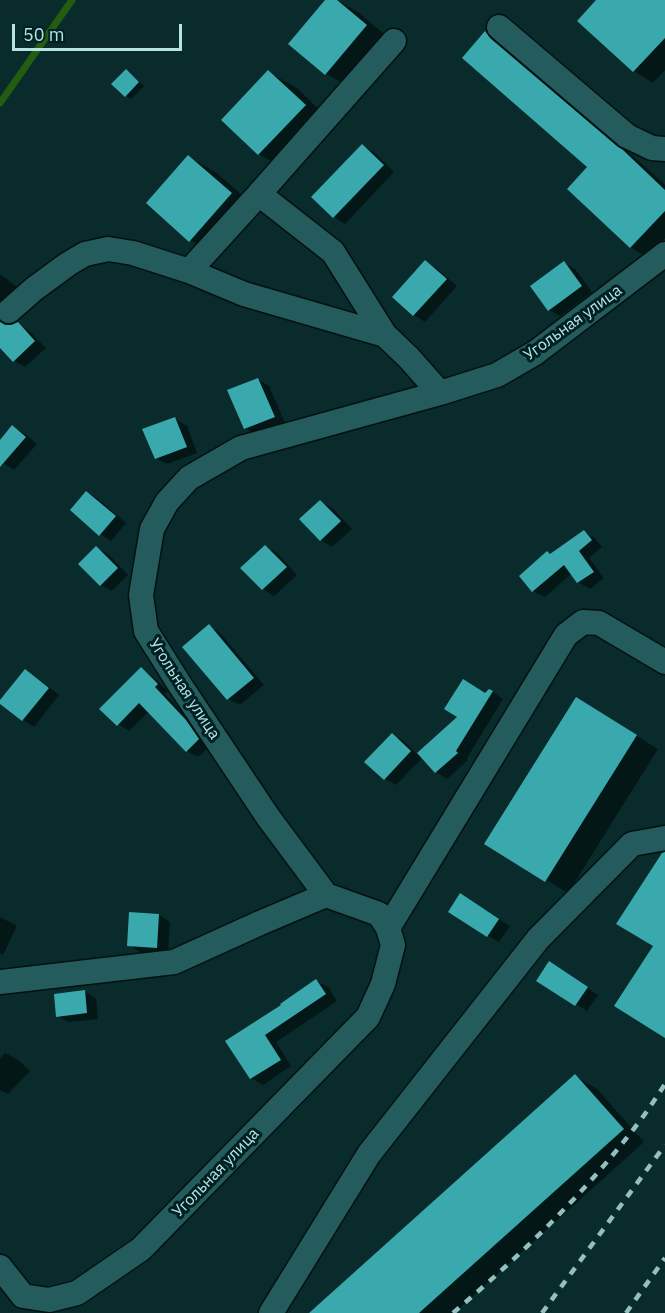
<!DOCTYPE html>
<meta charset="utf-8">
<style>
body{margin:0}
#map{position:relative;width:665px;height:1313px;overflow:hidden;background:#092b2c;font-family:"IBM Plex Sans",sans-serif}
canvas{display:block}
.scale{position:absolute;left:12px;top:24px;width:170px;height:27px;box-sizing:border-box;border:3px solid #b5e3e5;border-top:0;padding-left:8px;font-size:18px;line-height:21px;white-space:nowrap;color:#b5e3e5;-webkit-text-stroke:4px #002123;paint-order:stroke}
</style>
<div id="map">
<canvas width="665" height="1313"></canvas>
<div class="scale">50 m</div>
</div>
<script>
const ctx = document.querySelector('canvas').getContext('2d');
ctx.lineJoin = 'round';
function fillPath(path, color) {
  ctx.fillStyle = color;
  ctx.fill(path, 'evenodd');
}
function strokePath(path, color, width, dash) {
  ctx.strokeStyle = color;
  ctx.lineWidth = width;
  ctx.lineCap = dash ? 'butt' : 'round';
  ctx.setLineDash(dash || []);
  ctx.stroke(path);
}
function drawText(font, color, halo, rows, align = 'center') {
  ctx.font = font + ' "IBM Plex Sans",sans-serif';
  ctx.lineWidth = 6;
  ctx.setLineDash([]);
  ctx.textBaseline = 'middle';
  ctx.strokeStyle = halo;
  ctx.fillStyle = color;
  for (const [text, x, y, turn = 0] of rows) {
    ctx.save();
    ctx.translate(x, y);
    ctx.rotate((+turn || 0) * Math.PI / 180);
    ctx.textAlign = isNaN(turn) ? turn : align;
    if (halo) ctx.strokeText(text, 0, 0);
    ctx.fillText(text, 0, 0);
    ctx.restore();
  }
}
const shadow = new Path2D(`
 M327,0H337L359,13L395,43L355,90L326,74Z
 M598,0H665V70L653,83L634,71Z
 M486,33L502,42L507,49L635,158L640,162L665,185V238L647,257L630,247L589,167Z
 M126,71L131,74L144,86L131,99L126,96L114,84Z
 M268,72L297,88L333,123L288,171L259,154L223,120Z
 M362,146L374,152L394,172L345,224L334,217Z
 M189,157L217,173L260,211L219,257L190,240Z
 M426,262L437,269L457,286L425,322L414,315L394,297Z
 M564,263L575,269L592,292L560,316L549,310Z
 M0,274L25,293L0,304Z
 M18,324L29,331L46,348L25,367L14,361L0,346V338Z
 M258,379L269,386L285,423L256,435L245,428Z
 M175,419L187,426L197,453L167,464L156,458Z
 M13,427L24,433L37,444L14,470L0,461V442Z
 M87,492L98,499L126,523L111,541L100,534Z
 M320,502L332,508L352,529L332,547L321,540Z
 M584,532L595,538L602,547L589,558L604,578L590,589L578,582L572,573L545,597L533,591L521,576Z
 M265,547L277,553L297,575L274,596L263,589L242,568Z
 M96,548L108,554L128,575L112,591L101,585Z
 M209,626L220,633L264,685L240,705L228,699Z
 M141,669L152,676L168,691L165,694L198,728L210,746L198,757L187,751L149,711L129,731L118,724Z
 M25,670L36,677L59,695L34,727L23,720L0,702Z
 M490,690L503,699L467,758L468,760L447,779L436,772L423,757L396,785L385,779L392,735L404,741L417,754Z
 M598,712L658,749L568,893L486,844Z
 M472,902L510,926L499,942L488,936Z
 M159,915L170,922L168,954L140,952L129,945Z
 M0,917L17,926L3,955L0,953Z
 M561,970L598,995L587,1011L539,980Z
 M316,981L328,987L337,1001L276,1042L291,1066L263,1085L251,1078L228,1041L283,1005Z
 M84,991L96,998L98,1019L69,1022L57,1016Z
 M5,1053L17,1059L30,1071L8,1094L0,1090V1059Z
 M575,1076L597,1089L644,1142L454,1313H321Z`);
const stream = new Path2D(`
 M0,103L72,0`);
const building = new Path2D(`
 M325,0H337L367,25L325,75L288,44Z
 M596,0H665V38L633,72L577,21Z
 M485,31L490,38L618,147L623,150L665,190V211L630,248L567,189L587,167L462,58Z
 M126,69L139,82L125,97L111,84Z
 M268,70L306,105L258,155L221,120Z
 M362,144L384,165L333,218L311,197Z
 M188,155L232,193L189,242L146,203Z
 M425,260L447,279L413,316L392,297Z
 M564,261L582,286L548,311L530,286Z
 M0,322L5,325H11L18,322L35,341L13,362L0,348Z
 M258,378L275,417L244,429L227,390Z
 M175,417L187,447L155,459L142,429Z
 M12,425L26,437L0,467V440Z
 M86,491L116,516L99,536L70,510Z
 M320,500L341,521L320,541L299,519Z
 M584,530L592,540L579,551L594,572L577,583L564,565L532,592L519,576L547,551L550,554Z
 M265,545L287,567L262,590L240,568Z
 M96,546L118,568L100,586L78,564Z
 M209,624L254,678L227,700L182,647Z
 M141,667L158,684L155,687L186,720L199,739L186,752L139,703L117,726L99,709Z
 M25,669L49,688L22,721L0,704V700Z
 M463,679L485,693L489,689L493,691L456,751L458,753L435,773L417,753L457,717L444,709Z
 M576,697L637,735L545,882L484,844Z
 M392,733L411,751L384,780L364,762Z
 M665,852V1038L614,1006L653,946L616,924L662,853Z
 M460,893L499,919L487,937L448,912Z
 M129,912L159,914L157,948L127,946Z
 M549,961L588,987L575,1006L536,981Z
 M316,979L326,994L265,1035L281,1060L250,1079L225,1041L281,1005L280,1004Z
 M85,990L87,1013L56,1017L54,994Z
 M575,1074L624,1129L419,1313H309Z`);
const minor = new Path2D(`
 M499,27L627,136L652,148L665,149
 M259,194L333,252L385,335
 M189,271L259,194L394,41
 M9,311L34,289L68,264L85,254L108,249L133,253L189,271L244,294L385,335L409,358L440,393
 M326,895L268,817L180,685L146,631L141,595L152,529L167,502L189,478L241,448L440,393L497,375L535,353L665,254
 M388,928L566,635L583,622L599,623L665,662
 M0,982L174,962L260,923L326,895L379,914L388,928L393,945L383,984L368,1017L141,1249L77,1293L49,1300L23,1296L0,1267
 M271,1313L369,1154L538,939L632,844L665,838`);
const rail = new Path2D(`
 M453,1313C520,1256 583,1195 636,1126C647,1112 656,1098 665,1084
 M542,1313L665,1145
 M626,1313L665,1258`);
const streetNames = [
 ["Угольная улица",573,323,-36],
 ["Угольная улица",184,689,57],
 ["Угольная улица",216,1173,-46]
];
fillPath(shadow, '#0007');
strokePath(stream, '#245d10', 7);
fillPath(building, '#3aa9ae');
strokePath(minor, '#051111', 27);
strokePath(minor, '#245b5d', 24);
strokePath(rail, '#93bfc1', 4.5, [8, 8]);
drawText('16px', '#b5e3e5', '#002123', streetNames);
</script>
